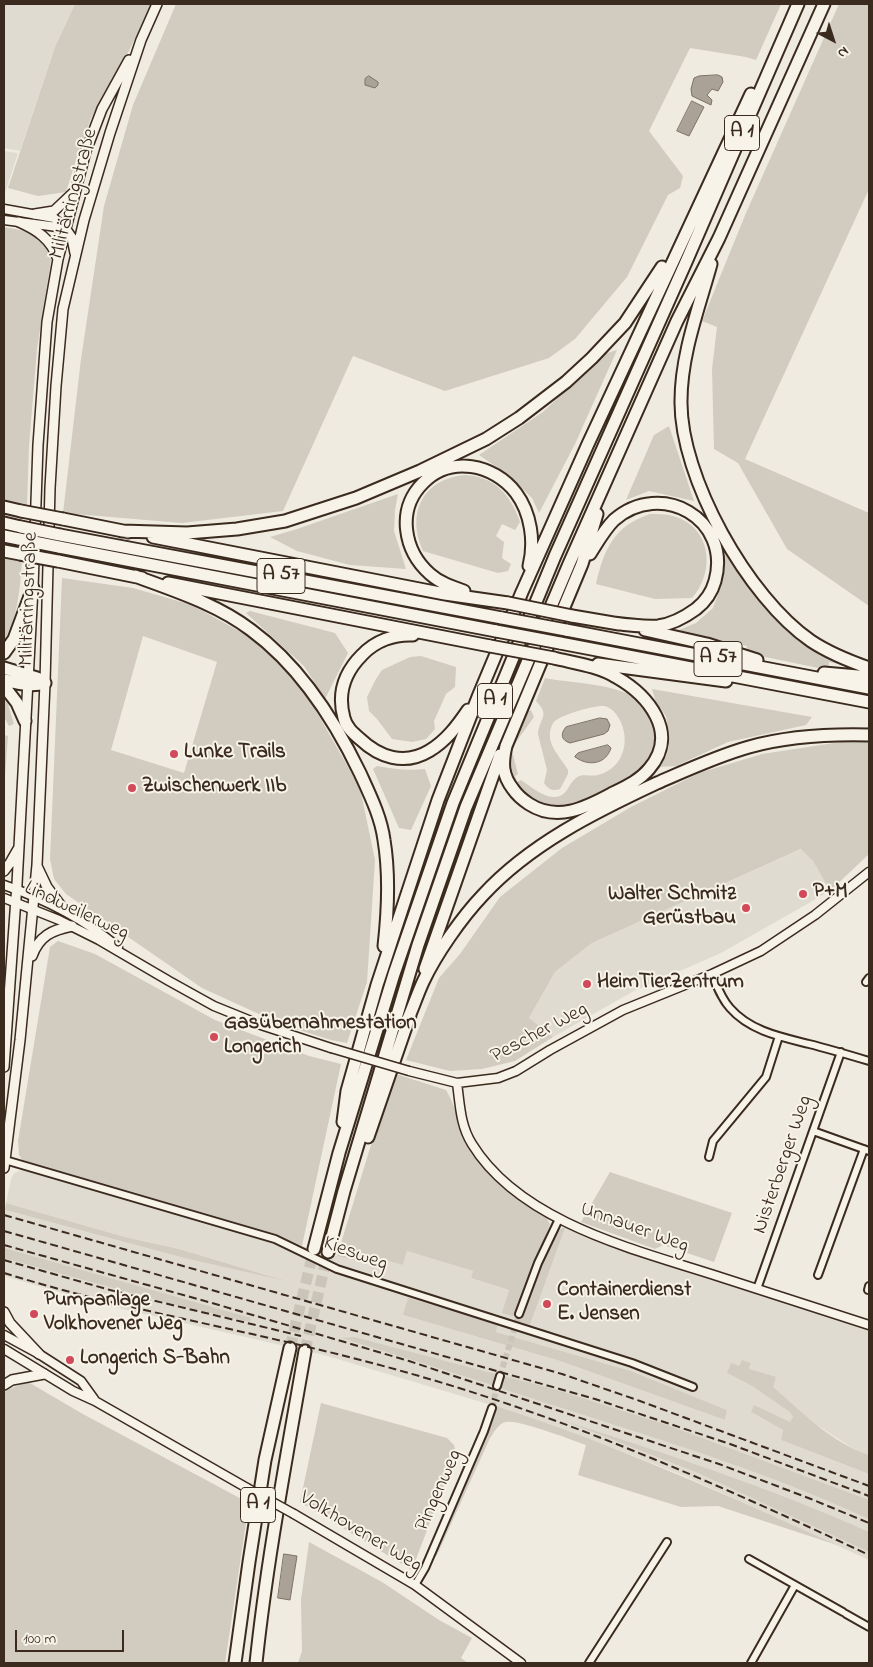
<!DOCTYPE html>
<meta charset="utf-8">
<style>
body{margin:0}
#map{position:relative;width:873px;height:1667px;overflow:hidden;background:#efebe0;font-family:"Indie Flower",sans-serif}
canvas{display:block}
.frame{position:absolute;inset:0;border:5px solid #3b2a1e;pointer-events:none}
.north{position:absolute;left:808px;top:15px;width:50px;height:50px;-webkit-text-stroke:4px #f7f3e8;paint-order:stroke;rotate:140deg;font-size:14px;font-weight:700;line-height:20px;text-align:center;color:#3b2a1e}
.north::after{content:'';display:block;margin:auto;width:18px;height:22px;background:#3b2a1e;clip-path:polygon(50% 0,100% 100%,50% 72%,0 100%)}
.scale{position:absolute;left:15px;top:1630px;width:109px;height:22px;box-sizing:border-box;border:2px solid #3b2a1e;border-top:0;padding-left:6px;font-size:15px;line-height:18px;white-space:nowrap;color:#3b2a1e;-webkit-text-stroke:4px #f7f3e8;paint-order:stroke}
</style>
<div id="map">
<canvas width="873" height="1667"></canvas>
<div class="frame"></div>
<div class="north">N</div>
<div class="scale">100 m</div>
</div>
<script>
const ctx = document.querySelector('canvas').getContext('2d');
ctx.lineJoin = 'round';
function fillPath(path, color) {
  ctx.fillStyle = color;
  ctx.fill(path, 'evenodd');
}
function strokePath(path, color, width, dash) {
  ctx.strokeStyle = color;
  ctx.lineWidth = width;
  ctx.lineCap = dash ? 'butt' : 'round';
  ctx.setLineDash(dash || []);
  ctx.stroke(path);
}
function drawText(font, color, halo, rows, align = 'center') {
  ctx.font = font + ' "Indie Flower",sans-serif';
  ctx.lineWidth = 4;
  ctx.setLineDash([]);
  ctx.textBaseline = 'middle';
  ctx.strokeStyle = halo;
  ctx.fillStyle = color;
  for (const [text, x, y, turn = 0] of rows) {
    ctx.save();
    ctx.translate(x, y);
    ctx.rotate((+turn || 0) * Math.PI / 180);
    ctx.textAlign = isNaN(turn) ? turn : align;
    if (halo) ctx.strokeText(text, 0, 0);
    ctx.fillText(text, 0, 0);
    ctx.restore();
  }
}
const built = new Path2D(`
 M4,4H75L55,47L20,151L4,148Z
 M4,151L18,153L4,196Z
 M802,849L813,861L830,891L721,953L634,991L553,1037L529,1018L555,972L592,943Z
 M24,1169L355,1261L358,1253L403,1265L407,1251L473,1271L471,1278L509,1290L503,1313L515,1317L519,1322L530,1325L565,1228L869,1329V1455L857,1451L814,1423L749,1369L751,1363L739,1366L727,1373L752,1386L790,1411L793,1417L791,1422L751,1412L783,1430L781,1440L869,1474V1560L682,1475L634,1456L508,1410L324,1355L105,1305L4,1276V1210L184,1258L276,1278L179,1249L125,1237L6,1203L11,1179L14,1173ZM403,1315L498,1324L496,1332L631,1371L727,1410L725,1420L560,1361Z`);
const green = new Path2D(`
 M75,4H151L130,49L91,118L78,154L66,192L38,196L8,188L55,47Z
 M176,4H781L756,60L746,57L690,48L649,131L683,176L680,188L668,195L627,277L575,339L549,358L445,391L353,356L283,511L182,523L63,513L81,359L104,206L133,105Z
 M839,4H869V189L745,459L869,513V606L787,549L738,463L714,449L712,369L717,327L702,321L746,213Z
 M4,227C27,231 46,232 51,260L37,349L29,446L27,506L24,505V506L4,502Z
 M617,350L575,444L539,513L532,498L508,475L479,455L543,412L604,354Z
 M669,426L694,501L649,491L626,500L654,435Z
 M465,475C494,476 511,495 520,522L515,530L502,524L496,536L504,542L502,558L511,564L508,571L498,573L423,551C406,514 422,479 465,475Z
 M398,494L395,510L394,531L406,569L350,565L297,551L270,537L297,529Z
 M650,514C658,514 666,514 673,516C711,526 716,571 692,598L655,599L596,584C604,549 614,526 650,514Z
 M719,536L734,563L759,598L849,665L847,666L829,662L828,670L746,653L747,646L679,633V630L696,623L713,608L721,586L723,559L717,537Z
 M4,556L22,559C20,587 19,612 6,637L10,640L4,649Z
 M62,578L133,588L192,605L248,636L291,673L307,695L360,788L375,860L367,982L347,1043L331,1040L283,1025L202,988L66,894L54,879L50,859ZM143,636L217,662L184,773L111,750Z
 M250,611L335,633L348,653L325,699L304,666L246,613Z
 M421,656L456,667L455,687L446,694L434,721L435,729L426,739L412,742L392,739L377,719L369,711L367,697L376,679L382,670L410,657Z
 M545,678C569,683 609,683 632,696C640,701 645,708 649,716C669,756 632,777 602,791C590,798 574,806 560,807C546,807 532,802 522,792C515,784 508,773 509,762C510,745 520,728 526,712L531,710L534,717L516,742L512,751L518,774L515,776L517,782L521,780C530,786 544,798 555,797C568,796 568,784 576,778C582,773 591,777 598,775C626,768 632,735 616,714C613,710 609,707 604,706C594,705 560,715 554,722C552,724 550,730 550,733C548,746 562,759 568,770V774L560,789C552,791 549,790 544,783L547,770L538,734C539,718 551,716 536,701Z
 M652,689L812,717L806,725L728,742L676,766L660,767L668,752L669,736L666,716L656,702Z
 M4,699L7,701L14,724L9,726L4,717Z
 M4,735L8,736L4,791Z
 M847,741L869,742V854L830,891L813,861L801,849L592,943L555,972L529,1018L553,1037L515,1061L482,1069L450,1071L406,1060L439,978L460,954L500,897L562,848L631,807L699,773L762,754Z
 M377,766C394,769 409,771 425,769L431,786L411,830L399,828L373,769Z
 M58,941L95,954L215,1020L309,1056L341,1064L302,1246L24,1163L19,1155L18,1141L50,947Z
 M393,1073L446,1090C456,1106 459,1127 468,1144C485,1176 517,1197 546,1217L550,1224L515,1317L502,1313L509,1290L471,1278L473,1271L407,1251L403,1265L358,1253L356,1261L337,1256Z
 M610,1172L732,1213L714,1262L663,1245L655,1249L581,1222Z
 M6,1203L125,1237L179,1249L286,1281L184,1258L5,1210Z
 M562,1228H565L530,1325L519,1322L540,1264L557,1231Z
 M4,1248L251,1318L250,1322L172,1304L4,1258Z
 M408,1298L498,1324L496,1332L631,1371L727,1410L725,1420L560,1361L403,1315Z
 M354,1337L495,1374L492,1385L342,1338Z
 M742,1360L751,1363L749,1369L776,1377L773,1387C802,1412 832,1443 869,1455V1474L781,1440L783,1430L751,1412L754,1405L790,1422L793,1417L790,1412L752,1386L727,1373L731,1363L739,1366Z
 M504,1376L557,1390L667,1425L869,1500V1519C750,1464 624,1429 500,1388Z
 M24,1383H30L81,1413L249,1503L225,1663H4V1393L7,1390Z
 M321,1403L447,1438L454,1445L456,1453L412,1570L300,1502Z
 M496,1406C613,1444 725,1494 837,1545L718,1506L681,1507L578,1475L586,1445C572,1440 518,1419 506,1422C499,1423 494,1432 490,1438L437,1555L430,1563L487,1431Z
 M565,1421C667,1454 771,1488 869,1532V1552L698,1473Z
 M309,1542L382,1582L439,1620L472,1638L461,1658L468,1663H298L302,1651L301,1600Z`);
const water = new Path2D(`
 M718,75L722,77L723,82L718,91L712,89L707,95L712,100L711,105L692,96L691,89L694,78L699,76Z
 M369,76L378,82V85L375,88L365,85V79Z
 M692,101L704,107L689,136L677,131Z
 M600,718L607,719L610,725L608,731L604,734L570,743C561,740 560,734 566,727Z
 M608,745L611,748C606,764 589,767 575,757V756L578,753Z
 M284,1554L297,1556L290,1600L278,1598Z`);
const minorTunnel = new Path2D(`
 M500,1376L519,1314
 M492,1408L497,1386`);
const motorwayTunnel = new Path2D(`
 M290,1348L314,1249
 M305,1351L328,1252`);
const minor = new Path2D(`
 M712,974C717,986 721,998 730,1008C750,1031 781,1037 809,1044C829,1049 849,1055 869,1061
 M866,982L869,978
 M813,1131L869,1151
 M709,1157L713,1141L766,1077L779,1036
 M5,1160L275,1239L337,1269L632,1363L693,1387
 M818,1275L864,1149
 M757,1289L841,1052
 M868,1290L869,1286
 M519,1314L538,1263L559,1219
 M497,1386L500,1376
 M749,1559L843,1612
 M415,1585L425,1568L484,1431L492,1408
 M846,1614L869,1627
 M589,1663L667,1542
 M751,1663L795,1585`);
const tertiary = new Path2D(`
 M4,209L54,218L65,228
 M4,220L65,228
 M4,885C45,899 84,919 118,947
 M4,898L59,920L99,940L169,981L214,1006L261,1025L331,1048
 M409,1071L457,1083L498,1078L516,1071L550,1050L623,1010L712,974L761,951L815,915L869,872
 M457,1083C460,1104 460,1125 472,1144C520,1222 633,1249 714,1275C766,1292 818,1309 869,1325
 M4,1335L39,1354L81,1381L94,1399
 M4,1349L73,1391L95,1401L247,1488
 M294,1514L415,1585L521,1663`);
const secondary = new Path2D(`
 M35,214L54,211L73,193
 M19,222C37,230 51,239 58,259
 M65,228L72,238L75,253
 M37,866L47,887L64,910
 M4,871L10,863L18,849
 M32,956C39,936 52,930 72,926
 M4,1067L17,884L33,588L38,445L47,322L58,259L86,151L102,109L129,60
 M4,1168L20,1040L37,865L45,683L50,488L56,386L63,309L84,220L110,133L141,40L157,4
 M4,1312L10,1323L39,1354
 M4,1385L12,1380L44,1374`);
const motorway = new Path2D(`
 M711,264C699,308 681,354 681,401C680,477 748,598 811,641C829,653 849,661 869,668
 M4,507L21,511
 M63,519L128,532
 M4,523L21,527
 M122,531L187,533L237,529L285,521L356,498L420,471L486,439L519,418L566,382L592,358L625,323L662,267
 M60,535L502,618
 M4,536L19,539
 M153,537L445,594L508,603
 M59,547L496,631
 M4,551L20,554
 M590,554C597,543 604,530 614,520C661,479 732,519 715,581C712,592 705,602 696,609C685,617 673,624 658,626C643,627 628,625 613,623
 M58,561L142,578
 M135,576C175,591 217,604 251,630C300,666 334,719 360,773C370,795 381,817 384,840C390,876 388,911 384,946
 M168,583L490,646
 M464,591C452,587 440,583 430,574C404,551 396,510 423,483C450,455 494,464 516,493C531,513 535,542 529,566
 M572,616L619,624
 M566,630L869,688
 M645,630L707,644L757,660
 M413,635C394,634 375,641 362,655C345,672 337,693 344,718C346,727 353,733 360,739C379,757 404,766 429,751C446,741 457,726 468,710
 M560,643L869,702
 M4,653L14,639L33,588
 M554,658C574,663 598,666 616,677C648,695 680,733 649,769C639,781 625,787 611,794C585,808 557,822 529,804C523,800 517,795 513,789C502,775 502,763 506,746L582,564L597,514
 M598,664L726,681
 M4,668L37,678L45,683
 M824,673L869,677
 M4,680C18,683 30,687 45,683
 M4,686L17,703L25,721
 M425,969L500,755
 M407,1021C413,1008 417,995 423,982C436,954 462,917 483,895C530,844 595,812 657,783C687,770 717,756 749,747C788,736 829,734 869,735
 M343,1122L347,1091L377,985L438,800L478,697L522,592L588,444L751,94
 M368,1137L410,1015
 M314,1249L339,1153L394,974L453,803L555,556L686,262L798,4
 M328,1252L344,1191L418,945L466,807L569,564L677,321L719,238L824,4
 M235,1663L249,1562L265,1460L290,1348
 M256,1663C267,1559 287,1455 305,1351`);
const rail = new Path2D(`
 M4,1215L562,1374L640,1401L869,1486
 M4,1231L595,1399L730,1444L869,1496
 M4,1245L212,1303L409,1361L719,1464L811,1499L869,1523
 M4,1260L110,1290L301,1336
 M4,1273C27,1280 51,1287 74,1293C184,1321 296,1341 405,1372C566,1417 718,1484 869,1555`);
const tertiaryBridge = new Path2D(`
 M331,1048L409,1071
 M247,1488L294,1514`);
const motorwayBridge = new Path2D(`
 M21,511L63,519
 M21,527L60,535
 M19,539L59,547
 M20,554L58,561
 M508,603L572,616
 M502,618L566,630
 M496,631L560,643
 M490,646L554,658`);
const markers = [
 [174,754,5,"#d1495b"],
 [132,788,5,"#d1495b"],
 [803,894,5,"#d1495b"],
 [746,908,5,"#d1495b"],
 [587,984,5,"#d1495b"],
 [214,1037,5,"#d1495b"],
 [547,1304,5,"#d1495b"],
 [34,1314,5,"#d1495b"],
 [70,1360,5,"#d1495b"]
];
const shields = [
 [742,133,35],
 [281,576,48],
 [718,659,48],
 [495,701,35],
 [258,1505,35]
];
const shieldNames = [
 ["A 1",742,133],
 ["A 57",281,576],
 ["A 57",718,659],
 ["A 1",495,701],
 ["A 1",258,1505]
];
const streetNames = [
 ["Militärringstraße",75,194,-75],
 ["Militärringstraße",30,599,-88],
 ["Lindweilerweg",76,912,25],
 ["Pescher Weg",540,1034,-28],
 ["Nisterberger Weg",784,1165,-71],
 ["Unnauer Weg",634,1229,20],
 ["Kiesweg",355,1255,20],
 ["Pingenweg",440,1491,-66],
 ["Volkhovener Weg",360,1533,31]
];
const poiNames = [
 ["Lunke Trails",184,754],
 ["Zwischenwerk IIb",142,788],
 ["P+M",813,894],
 ["Walter Schmitz",736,896,"right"],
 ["Gerüstbau",736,920,"right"],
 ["HeimTierZentrum",597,984],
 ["Gasübernahmestation",224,1025],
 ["Longerich",224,1049],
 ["Containerdienst",557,1292],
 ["E. Jensen",557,1316],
 ["Pumpanlage",44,1302],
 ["Volkhovener Weg",44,1326],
 ["Longerich S-Bahn",80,1360]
];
fillPath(built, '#e0dbd0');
fillPath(green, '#d1cbc0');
fillPath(water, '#aaa296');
strokePath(water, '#7e7266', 1);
strokePath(minorTunnel, '#cbc4b9', 6, [6, 3]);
strokePath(motorwayTunnel, '#cbc4b9', 11, [11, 5.5]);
strokePath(minor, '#3b2a1e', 10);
strokePath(tertiary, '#3b2a1e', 11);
strokePath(secondary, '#3b2a1e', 12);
strokePath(motorway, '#3b2a1e', 15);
strokePath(minor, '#f7f3e8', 6);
strokePath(tertiary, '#f7f3e8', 8);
strokePath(secondary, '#f7f3e8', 9);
strokePath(motorway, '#f7f3e8', 11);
strokePath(rail, '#3b2a1e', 2, [8, 4]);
strokePath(tertiaryBridge, '#3b2a1e', 11, []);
strokePath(motorwayBridge, '#3b2a1e', 15, []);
strokePath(tertiaryBridge, '#f7f3e8', 8);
strokePath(motorwayBridge, '#f7f3e8', 11);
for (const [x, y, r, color] of markers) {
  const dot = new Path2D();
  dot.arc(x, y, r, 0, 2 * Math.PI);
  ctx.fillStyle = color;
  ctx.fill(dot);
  strokePath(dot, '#f7f3e8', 2);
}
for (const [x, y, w] of shields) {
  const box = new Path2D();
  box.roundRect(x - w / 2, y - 17.5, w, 35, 4);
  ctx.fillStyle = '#f7f3e8';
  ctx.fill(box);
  strokePath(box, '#3b2a1e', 1);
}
drawText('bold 20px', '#3b2a1e', null, shieldNames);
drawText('21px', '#3b2a1e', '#f7f3e8', streetNames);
drawText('bold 21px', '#3b2a1e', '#f7f3e8', poiNames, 'left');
</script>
